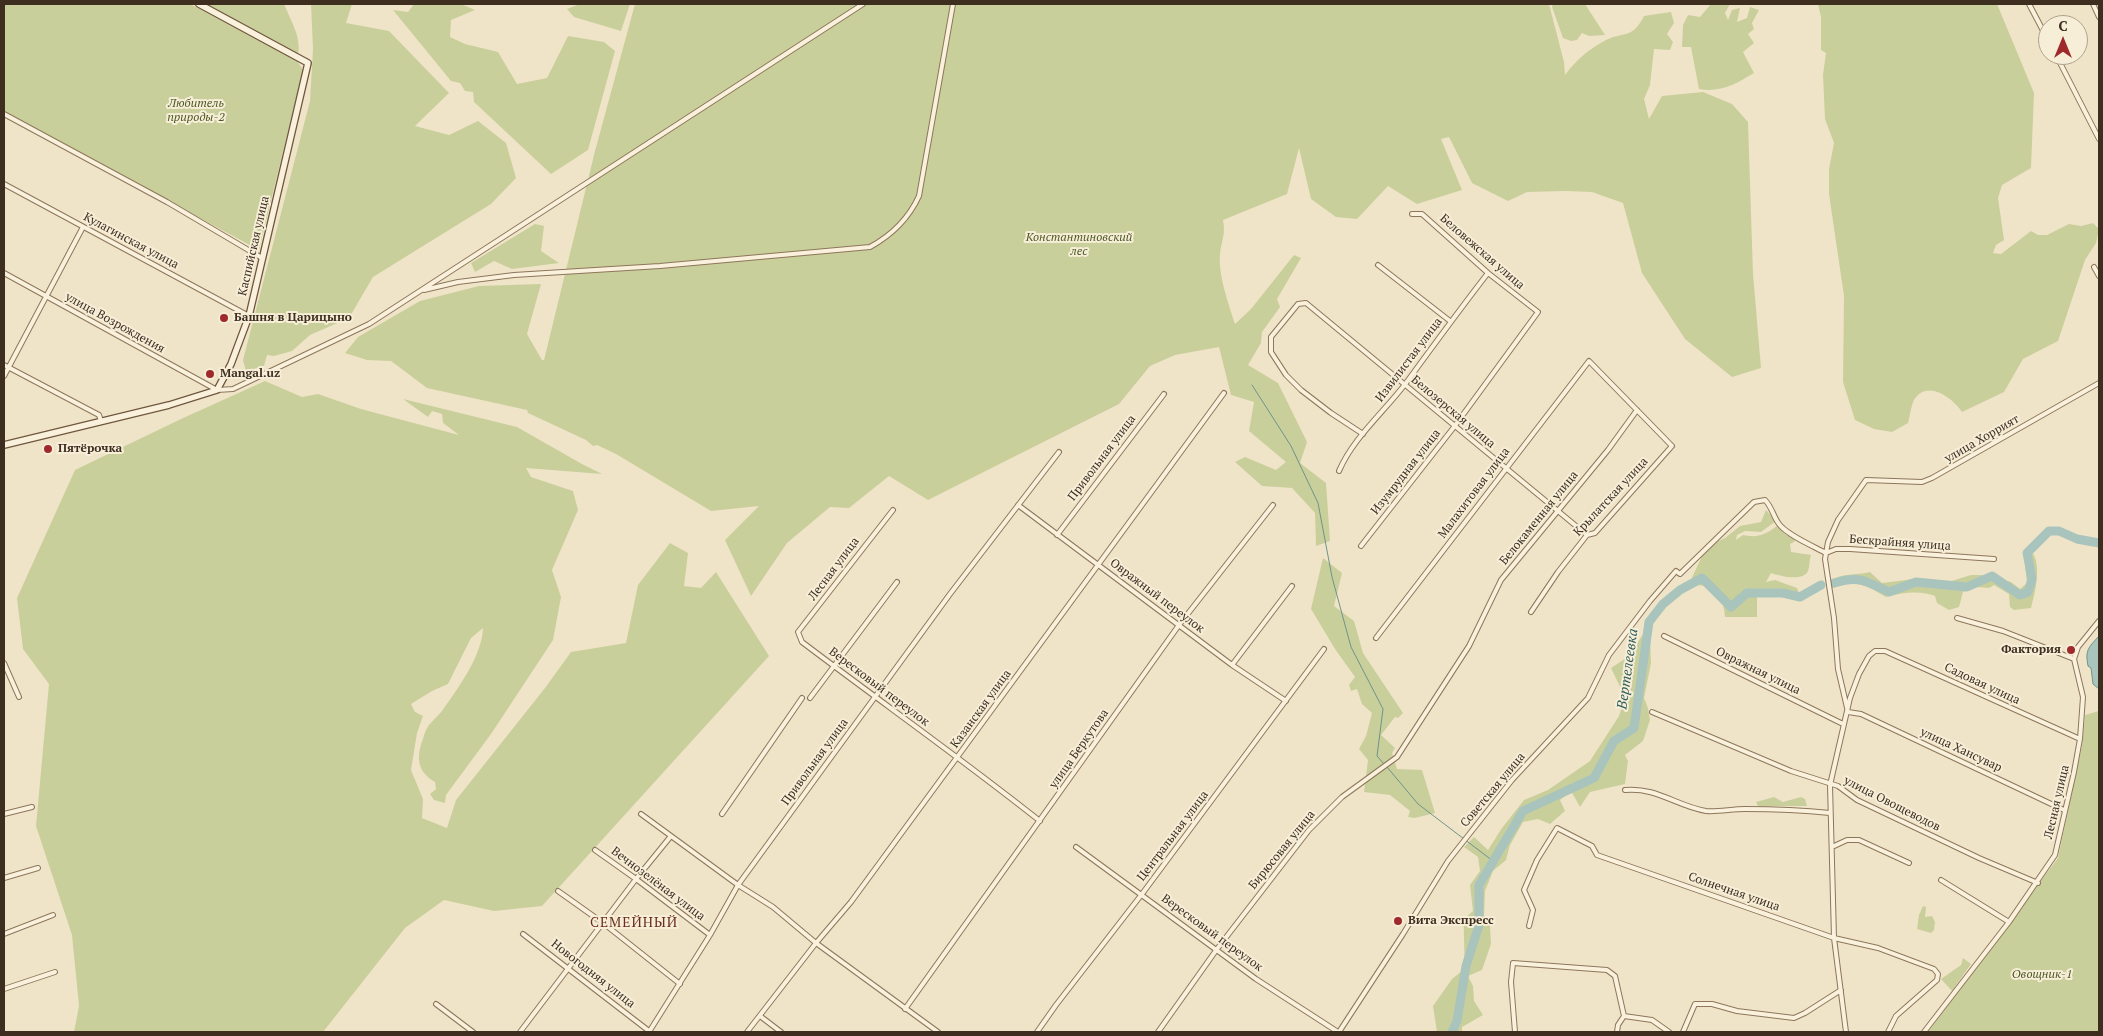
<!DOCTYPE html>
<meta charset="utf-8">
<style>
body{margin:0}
#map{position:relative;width:2103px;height:1036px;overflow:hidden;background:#f0e4c8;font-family:"PT Serif",serif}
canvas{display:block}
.frame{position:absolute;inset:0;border:5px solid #3d2e20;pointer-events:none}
.north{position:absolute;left:2038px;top:15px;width:50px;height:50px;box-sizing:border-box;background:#f7eed8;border:1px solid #ada18e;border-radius:50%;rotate:0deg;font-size:14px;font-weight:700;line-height:20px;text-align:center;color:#3d2e20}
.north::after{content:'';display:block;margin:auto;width:18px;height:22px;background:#9e2a2b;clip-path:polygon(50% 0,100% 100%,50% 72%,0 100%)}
</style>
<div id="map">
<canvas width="2103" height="1036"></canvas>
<div class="frame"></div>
<div class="north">С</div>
</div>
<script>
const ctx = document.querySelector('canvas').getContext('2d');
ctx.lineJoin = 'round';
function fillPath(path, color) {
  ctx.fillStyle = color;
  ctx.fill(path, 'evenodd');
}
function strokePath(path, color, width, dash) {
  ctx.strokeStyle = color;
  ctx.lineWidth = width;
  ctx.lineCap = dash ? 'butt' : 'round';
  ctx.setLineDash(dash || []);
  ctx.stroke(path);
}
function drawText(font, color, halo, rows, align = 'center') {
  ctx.font = font + ' "PT Serif",serif';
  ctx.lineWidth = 4;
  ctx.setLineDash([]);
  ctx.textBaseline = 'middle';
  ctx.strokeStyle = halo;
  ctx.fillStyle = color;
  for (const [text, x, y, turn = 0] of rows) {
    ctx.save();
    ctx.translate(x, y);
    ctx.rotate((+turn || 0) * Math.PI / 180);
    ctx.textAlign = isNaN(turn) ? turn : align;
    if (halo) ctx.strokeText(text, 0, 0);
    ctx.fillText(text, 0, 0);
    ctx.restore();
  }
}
const green = new Path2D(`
 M4,4H190L297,61L303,70L259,250L4,112Z
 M206,4H284C290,19 302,38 298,54Z
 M311,4H352L346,23L389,31L449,93L415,126L449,135L478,121L506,143L516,178L491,204L373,277L349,318L310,335L292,351L274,356L267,355L264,366L246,371L243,360L310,101L313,49Z
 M414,4H461L475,10L451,20L450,37L465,44L498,52L517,84L547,78L568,36L604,42L615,51L588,150L551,174L474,102L473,92L465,91L460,83L451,81L393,10L408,12Z
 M580,4H630L621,31L574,17L567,9Z
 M635,4H1549L1564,62L1565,75C1576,60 1589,49 1606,40C1626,31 1632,39 1644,16L1671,12L1674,23L1667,34L1673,42L1670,50L1654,49L1650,85L1644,99L1649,119L1662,96L1703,92L1732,104L1748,122L1753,274L1761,368L1732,377L1685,339L1642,273L1623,203L1592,192L1566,191L1527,192L1508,201L1472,183L1449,137L1441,139L1462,190L1417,204L1388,186L1357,219L1336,217L1311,199L1299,148L1287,194L1223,220C1226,236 1221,241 1220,255C1218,275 1229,305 1235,324L1251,309L1294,255L1301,258L1277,299L1280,307L1262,332L1261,343L1248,365L1278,383L1307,442L1300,463L1326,483L1330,541L1316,546L1315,513L1292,488L1262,486L1235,462L1245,457L1276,470L1286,462L1249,431L1254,402L1231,395L1219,347L1175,355L1150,366L1119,404L928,500L889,476L849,508L830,507L787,543L751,596L725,540L759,506L711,511L616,454L597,445L593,446L586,440L528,413L527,410L427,388L391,361L367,360L345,353L358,337L420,301L479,286L541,284L527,334L542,360H544L595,151Z
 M1553,4H1585L1605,35L1589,36L1582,33L1577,40L1571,41L1563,38L1552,7Z
 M1711,4H1730L1725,13L1728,20L1732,10L1740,8L1737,22L1747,18L1750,7L1759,10L1752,23L1754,29L1748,34L1754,43L1743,52L1754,73C1736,84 1720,93 1699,89L1691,47H1682L1683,25L1688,15L1700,17Z
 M1818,4H1997L2034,93L2031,168L2002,185L1998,198L2004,240L1996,245L1993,253L2001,254L2031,231L2038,235H2047L2069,224L2081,226L2093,223L2099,229L2096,243L2085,260L2058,341L2023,359L2004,392L1962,412C1954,399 1927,378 1914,400C1911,406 1910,416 1908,423L1892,432L1874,429L1855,420L1843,382L1844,296L1829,194V169L1834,143L1825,119L1823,75L1826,53L1821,50V17Z
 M535,224L544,226L541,251L559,263L512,269L494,261L475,272L471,263Z
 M265,381L302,397L318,394L361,409L459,435L443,423L442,414L432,411L428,417L403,399L517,427L582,464L602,474L526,468L531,477L573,491L578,510L552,570L561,597L553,640L491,734L446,795L445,803L434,800L430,794L436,789L435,782C417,772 416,757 423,739C424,735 426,729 429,725C433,720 438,716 442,711C458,688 482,656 483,628L471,638L448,684L432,691L411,704L415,712L423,716L417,733L411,770L423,799L422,818L447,828L456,800L545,688L571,652L626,643L638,585L670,543L688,553L684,586L701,588L716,572L769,656L542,906L494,911L444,900L405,928L323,1032H74L79,1006L72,935L36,826L49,684L23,649L17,598L75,470L181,419Z
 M1766,510L1776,521L1761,532L1745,531L1737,535L1736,540L1743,535C1757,538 1765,535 1777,526L1786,535L1796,538L1794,542L1790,544L1791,552L1811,555C1809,560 1810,566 1808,571C1803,582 1780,576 1771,573L1766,582L1775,580L1797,588L1799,593L1823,580L1825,587L1799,600L1775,593L1757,595V617H1725C1725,606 1718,588 1705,586C1700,585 1694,585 1689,584L1704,552L1716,542L1725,538L1740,526L1761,522Z
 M2032,552C2042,566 2035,593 2031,608L2014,610L2010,607L2009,594L1994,585L1989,588L1976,587L1963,592L1959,607L1949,610L1937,603L1935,596C1918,590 1902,593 1886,597C1866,585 1855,579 1832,588L1829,581C1846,572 1853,576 1870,572L1882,583L1914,579L1942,584L1971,575H1986L2011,582L2020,589L2027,583L2025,566Z
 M1323,558L1342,573L1334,606L1354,621L1363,653L1403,713L1398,718L1395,717L1381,735L1395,748L1392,753L1397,769L1422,770L1435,813L1415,818L1408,817L1410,811L1390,795L1364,792L1368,760L1359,749L1366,736L1372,713L1362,704L1357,689L1351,691L1349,685L1355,677L1335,649L1311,609Z
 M1645,631L1650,636L1651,663L1644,698L1648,708L1650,720L1643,741L1625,755L1628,761L1625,784L1590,792L1580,807L1571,791L1560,800L1565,811L1550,824L1538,819L1523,822L1510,845L1506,860L1493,871L1485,891L1484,915L1490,926L1491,944L1482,970L1468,976L1473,986L1474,1001L1483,1015L1462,1027V1032H1437L1433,1006L1452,979L1463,970C1466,954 1463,936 1464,919L1473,911L1470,885L1480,871L1478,857L1464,847L1474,837L1488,850L1502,828L1524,800L1548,790L1590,761L1619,716L1625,697L1611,668L1629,656Z
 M2099,711V1032H1928L2058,858L2082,746L2085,715Z
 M1774,797L1783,802L1801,797L1805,799L1807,806H1758L1756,802Z
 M1923,906L1926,907L1925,917L1932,916L1935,922L1934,930L1931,933L1917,929L1919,915Z
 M1963,958L1971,964L1952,991L1941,979L1961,965Z`);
const water = new Path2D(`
 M2099,636V689L2093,684L2091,668L2088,666C2085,650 2088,648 2099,636Z`);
const stream = new Path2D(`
 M1252,385L1291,446L1318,503L1332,577L1351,647L1383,709L1377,756L1384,764
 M1387,767L1418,804L1493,861`);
const river = new Path2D(`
 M1834,583C1859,575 1866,581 1889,592L1916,582L1967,587L1992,576L2020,595L2028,592L2032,579L2027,553L2049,531H2059L2077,539L2099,543
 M1452,1032L1457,1021L1466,966L1479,925V885L1523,811L1594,778L1614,741L1634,728L1649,622L1663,604L1680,590L1702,578L1731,607L1747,593H1783L1800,597L1821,585`);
const street = new Path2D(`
 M2029,4L2048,40
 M2093,4L2099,17
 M2056,55L2099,139
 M4,114L167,202L262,258
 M4,184L249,316
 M1378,265L1450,321
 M2094,267L2099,276
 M4,273L217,390L233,389L369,324L863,4
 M424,290L458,282L514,275L660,266L870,247C892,235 908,220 919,196L953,4
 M4,365L99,415L101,421
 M4,376L83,227
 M1363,434L1331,413L1301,390L1286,375L1271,352V337L1298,304L1306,303L1587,535
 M1339,471C1353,438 1384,412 1406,383C1433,346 1460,309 1488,273
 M1018,505L1232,665L1286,701
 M893,510L798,632L802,642C881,702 962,759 1040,821
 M1057,535L1164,394
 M1361,546L1454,427L1538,312L1488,273L1422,214H1412
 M1664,636L1843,724
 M1376,638L1589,361L1672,446L1595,533L1587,535L1558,572L1531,612
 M2074,659L2078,647L2099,621
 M4,663L19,697
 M1232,665L1292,586
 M810,698L897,582
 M1652,712L1791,771L1838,786L1857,800L1979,858L2038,883
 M1625,790C1657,787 1676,806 1706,811C1718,812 1732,809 1745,809C1774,809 1801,810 1830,813
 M2064,810L1861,714L1848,712L1838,669L1834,618L1825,559L1828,542L1838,520L1866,480L1922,482L1932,478L2099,383
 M4,814L32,807
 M641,814L738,885L710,935L649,1032
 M722,814L802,698
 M1076,847L1256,979L1338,1032
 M1832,847L1847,840H1859L1909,863
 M595,850L636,879L710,935
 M4,878L38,868
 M1941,880L2009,922
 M558,891L603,923L680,984
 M1529,926L1533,910L1524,890L1537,860L1557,828L1592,846L1597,855L1834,938L1878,948L1934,969L1938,974L1937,980L1896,1016L1888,1032
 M4,934L53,915
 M523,934L649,1031
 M4,989L55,972
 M436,1004L473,1032
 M905,1009L1179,625L1273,505
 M760,1016L781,1032
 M1624,1016L1652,1020L1669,1032
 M520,1032L636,879L671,836
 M747,1032L816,943L851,902L1224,393
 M938,1032L816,943L773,907L738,885L950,594L1059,452
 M1037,1032L1056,1005L1142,894L1324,649
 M1158,1032L1217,949L1309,830L1342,797L1397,757L1469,646L1501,580L1608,450L1637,410
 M1339,1032L1403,934L1448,861L1512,780L1588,698L1609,655L1650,601L1676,571L1680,574L1754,502L1765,500C1772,507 1773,516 1779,524C1787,535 1813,546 1826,553L1836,549H1850L1994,559
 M1515,1032L1511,982L1513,963L1607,970L1615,976L1624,1016L1618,1025L1617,1032
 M1683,1032L1695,1004H1712L1737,1011L1794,1018L1805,1013L1841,990
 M1846,1032L1834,938L1830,785L1850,698L1859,674L1869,656L1875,651H1885L2080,739
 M1924,1032L2009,922L2055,855L2074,772L2080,739L2083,697L2074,659L2003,631L1957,618`);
const secondary = new Path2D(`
 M4,445L169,405L217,390L231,364L249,316L308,63L199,4`);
const markers = [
 [224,318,5,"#9e2a2b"],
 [210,374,5,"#9e2a2b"],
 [48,449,5,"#9e2a2b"],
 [2071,650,5,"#9e2a2b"],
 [1398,921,5,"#9e2a2b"]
];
const parkNames = [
 ["Любитель",196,104],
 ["природы-2",196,118],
 ["Константиновский",1079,238],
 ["лес",1079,252],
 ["Овощник-1",2042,975]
];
const streetNames = [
 ["Кулагинская улица",131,241,28],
 ["Каспийская улица",254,246,-77],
 ["Беловежская улица",1482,252,41],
 ["улица Возрождения",115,323,29],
 ["Извилистая улица",1409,360,-53],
 ["Белозерская улица",1453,412,40],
 ["улица Хоррият",1982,439,-30],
 ["Привольная улица",1102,458,-53],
 ["Изумрудная улица",1406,472,-52],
 ["Малахитовая улица",1474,493,-53],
 ["Крылатская улица",1611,497,-47],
 ["Белокаменная улица",1539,518,-51],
 ["Бескрайняя улица",1900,543,4],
 ["Лесная улица",834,569,-53],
 ["Овражный переулок",1157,596,37],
 ["Овражная улица",1758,671,26],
 ["Садовая улица",1982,684,25],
 ["Вересковый переулок",879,687,37],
 ["Казанская улица",981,709,-54],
 ["улица Беркутова",1079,749,-55],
 ["улица Хансувар",1961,750,25],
 ["Привольная улица",815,762,-54],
 ["Советская улица",1493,790,-50],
 ["Лесная улица",2057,802,-77],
 ["улица Овощеводов",1892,804,27],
 ["Центральная улица",1173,836,-53],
 ["Бирюсовая улица",1282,850,-51],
 ["Вечнозелёная улица",658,884,37],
 ["Солнечная улица",1734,892,19],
 ["Вересковый переулок",1212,933,36],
 ["Новогодняя улица",593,974,38]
];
const poiNames = [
 ["Башня в Царицыно",234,318],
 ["Mangal.uz",220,374],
 ["Пятёрочка",58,449],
 ["Фактория",2061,650,"right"],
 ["Вита Экспресс",1408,921]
];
const waterNames = [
 ["Вертелеевка",1628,669,-82]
];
const neighbourhoodNames = [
 ["СЕМЕЙНЫЙ",634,923]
];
fillPath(green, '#c9cf9b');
fillPath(water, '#a9c4bc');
strokePath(water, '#6f938a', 1);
strokePath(stream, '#6f938a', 1);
strokePath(river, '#a9c4bc', 9);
strokePath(street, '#8d765c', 6);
strokePath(secondary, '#6f573f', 8);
strokePath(street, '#faf1dc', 4);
strokePath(secondary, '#faf1dc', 5.5);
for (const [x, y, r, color] of markers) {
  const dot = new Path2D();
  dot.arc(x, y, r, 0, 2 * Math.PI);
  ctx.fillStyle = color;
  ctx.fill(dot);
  strokePath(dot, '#f7eed8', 2);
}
drawText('italic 12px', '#4d5a26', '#f7eed8', parkNames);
drawText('12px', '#3d2e20', '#f7eed8', streetNames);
drawText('bold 12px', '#3d2e20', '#f7eed8', poiNames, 'left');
drawText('italic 14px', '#2f5d5a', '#f7eed8', waterNames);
ctx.letterSpacing = '1px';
drawText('14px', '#6b2e1e', '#f7eed8', neighbourhoodNames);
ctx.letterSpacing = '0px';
</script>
